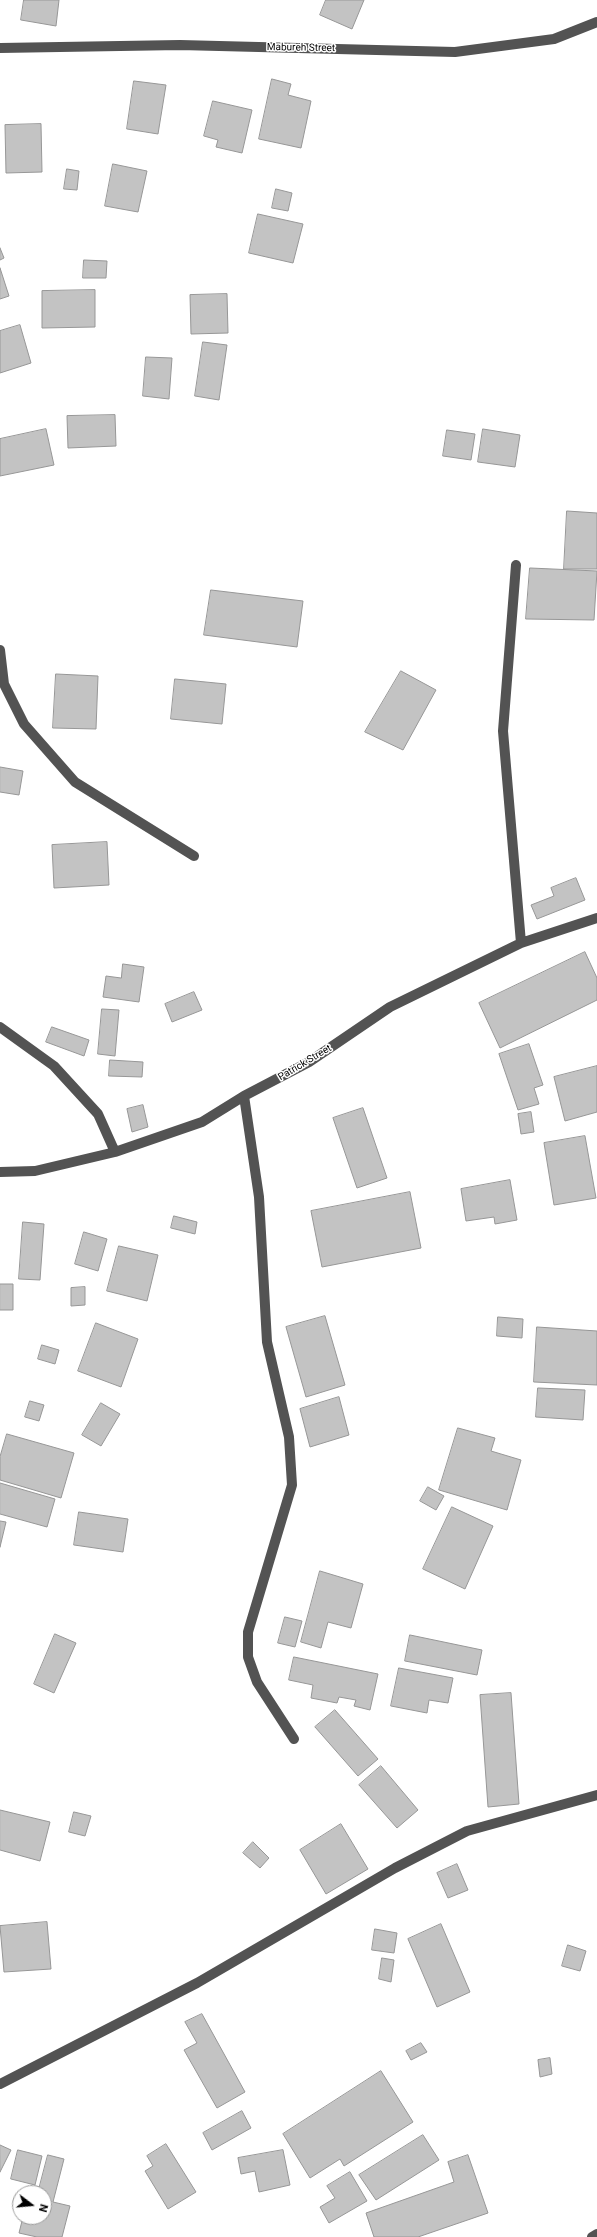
<!DOCTYPE html>
<style>
body{margin:0}
#map{position:relative;width:597px;height:2237px;overflow:hidden;background:#fff;font-family:Roboto,sans-serif}
canvas{display:block}
.north{position:absolute;left:12px;top:2185px;width:40px;height:40px;box-sizing:border-box;background:#fff;border:1px solid #999;border-radius:50%;rotate:106deg;font-size:11px;font-weight:700;line-height:16px;text-align:center;color:#000}
.north::after{content:'';display:block;margin:auto;width:14px;height:18px;background:#000;clip-path:polygon(50% 0,100% 100%,50% 72%,0 100%)}
</style>
<div id="map">
<canvas width="597" height="2237"></canvas>
<div class="north">N</div>
</div>
<script>
const ctx = document.querySelector('canvas').getContext('2d');
ctx.lineJoin = 'round';
function fillPath(path, color) {
  ctx.fillStyle = color;
  ctx.fill(path, 'evenodd');
}
function strokePath(path, color, width, dash) {
  ctx.strokeStyle = color;
  ctx.lineWidth = width;
  ctx.lineCap = dash ? 'butt' : 'round';
  ctx.setLineDash(dash || []);
  ctx.stroke(path);
}
function drawText(font, color, halo, rows, align = 'center') {
  ctx.font = font + ' Roboto,sans-serif';
  ctx.lineWidth = 3;
  ctx.setLineDash([]);
  ctx.textBaseline = 'middle';
  ctx.strokeStyle = halo;
  ctx.fillStyle = color;
  for (const [text, x, y, turn = 0] of rows) {
    ctx.save();
    ctx.translate(x, y);
    ctx.rotate((+turn || 0) * Math.PI / 180);
    ctx.textAlign = isNaN(turn) ? turn : align;
    if (halo) ctx.strokeText(text, 0, 0);
    ctx.fillText(text, 0, 0);
    ctx.restore();
  }
}
const building = new Path2D(`
 M24,0H59L56,26L21,20Z
 M326,0H364L352,29L320,15Z
 M272,79L291,84L288,95L311,101L301,148L259,139Z
 M134,81L166,85L158,134L127,129Z
 M213,101L252,110L242,153L216,147L218,140L204,136Z
 M41,124L42,172L6,173L5,125Z
 M113,164L147,171L138,212L105,206Z
 M67,169L79,171L77,190L64,189Z
 M276,189L292,193L288,211L272,208Z
 M258,214L303,224L293,263L249,253Z
 M0,248L4,258L0,260Z
 M84,260L107,261L106,278H83Z
 M0,268L9,296L0,299Z
 M95,290V327L42,328V291Z
 M227,294L228,333L191,334L190,295Z
 M20,325L31,363L0,373V331Z
 M203,342L227,345L219,400L195,396Z
 M146,357L172,358L169,399L143,396Z
 M115,415L116,446L68,448L67,416Z
 M46,429L54,465L0,476V439Z
 M483,429L520,435L515,467L478,462Z
 M447,430L475,434L471,460L443,456Z
 M567,511L597,513V569H564Z
 M530,568L597,571L594,620L526,619Z
 M211,590L303,601L297,647L204,635Z
 M401,671L436,690L403,750L365,732Z
 M56,674L98,676L96,729L53,728Z
 M175,679L226,684L222,724L171,719Z
 M0,767L23,771L19,795L0,792Z
 M107,842L109,885L54,888L52,845Z
 M576,878L585,900L537,919L531,905L554,896L551,888Z
 M585,952L597,978V1000L500,1048L479,1003Z
 M123,964L144,967L139,1002L103,997L106,976L121,978Z
 M194,992L202,1010L172,1022L165,1004Z
 M102,1009L119,1010L115,1056L98,1054Z
 M52,1027L89,1040L84,1056L46,1042Z
 M529,1044L543,1085L534,1088L539,1104L518,1110L499,1054Z
 M110,1060L143,1062L142,1077L109,1076Z
 M597,1066V1112L565,1121L554,1077Z
 M143,1105L148,1127L132,1132L127,1109Z
 M363,1108L387,1178L357,1188L333,1118Z
 M531,1112L534,1132L521,1134L518,1114Z
 M585,1136L596,1198L554,1205L544,1143Z
 M510,1180L517,1220L495,1224L494,1217L466,1221L461,1189Z
 M410,1192L421,1248L322,1267L311,1211Z
 M174,1216L197,1222L195,1234L171,1228Z
 M23,1222L44,1224L40,1280L19,1279Z
 M84,1232L107,1239L98,1271L75,1264Z
 M119,1246L158,1255L147,1301L107,1291Z
 M0,1284H13V1310H0Z
 M85,1287V1305L71,1306V1288Z
 M325,1316L345,1385L306,1397L286,1327Z
 M498,1317L523,1319L522,1338L497,1336Z
 M96,1323L138,1339L121,1387L78,1371Z
 M537,1327L597,1331V1385L534,1382Z
 M42,1345L59,1350L55,1364L38,1359Z
 M538,1388L585,1390L583,1420L536,1417Z
 M339,1397L349,1435L310,1447L300,1409Z
 M30,1401L44,1405L39,1421L25,1417Z
 M101,1403L120,1414L101,1446L82,1435Z
 M458,1428L495,1438L491,1451L521,1460L507,1510L439,1490Z
 M7,1434L74,1453L61,1498L0,1480V1457Z
 M0,1483L55,1499L47,1527L0,1514Z
 M428,1487L444,1496L436,1510L420,1501Z
 M452,1507L493,1526L465,1589L423,1569Z
 M79,1512L128,1519L123,1552L74,1545Z
 M0,1521L6,1522L0,1547Z
 M320,1571L363,1584L351,1628L328,1622L321,1648L301,1642Z
 M285,1617L302,1621L295,1647L278,1643Z
 M55,1634L76,1643L54,1693L34,1684Z
 M410,1635L482,1650L477,1675L405,1661Z
 M294,1657L378,1674L370,1710L354,1706L356,1700L339,1697L337,1703L311,1698L313,1685L289,1680Z
 M399,1668L453,1678L448,1703L429,1700L427,1713L391,1706Z
 M511,1693L519,1804L488,1807L480,1695Z
 M335,1710L378,1759L358,1776L315,1727Z
 M381,1766L418,1810L397,1828L359,1785Z
 M0,1810L50,1822L40,1861L0,1850Z
 M74,1812L91,1816L85,1836L69,1832Z
 M341,1824L368,1869L326,1894L300,1850Z
 M253,1842L269,1858L260,1868L243,1853Z
 M457,1864L468,1890L448,1898L437,1873Z
 M47,1922L51,1969L4,1972L0,1926Z
 M441,1924L470,1992L437,2007L408,1939Z
 M375,1929L397,1933L394,1953L372,1950Z
 M568,1945L586,1951L580,1971L562,1966Z
 M382,1958L394,1960L391,1982L379,1979Z
 M202,2014L245,2092L217,2108L184,2050L197,2043L185,2022Z
 M421,2043L427,2052L411,2060L406,2051Z
 M550,2058L552,2074L540,2077L538,2060Z
 M381,2071L413,2122L344,2166L340,2159L310,2178L283,2134Z
 M242,2111L251,2128L212,2150L203,2133Z
 M423,2135L439,2160L376,2200L359,2175Z
 M166,2144L196,2192L168,2209L145,2171L153,2166L147,2156Z
 M0,2145L11,2150L0,2172Z
 M18,2150L42,2156L35,2185L11,2179Z
 M283,2150L290,2185L259,2192L255,2171L241,2174L238,2158Z
 M48,2155L64,2159L53,2202L70,2206L62,2237H37L19,2233L23,2217H44V2193H38Z
 M468,2155L488,2213L418,2237H374L366,2213L454,2182L448,2162Z
 M350,2172L367,2201L329,2223L320,2207L335,2198L327,2186Z`);
const minor = new Path2D(`
 M0,48L180,45L455,52L554,39L597,22
 M516,565L503,731L521,943
 M0,650L4,684L24,724L75,782L194,856
 M0,1027L54,1066L98,1114L115,1152
 M244,1096L259,1197L267,1342L289,1437L292,1485L248,1632V1657L257,1682L294,1739
 M0,1172L35,1171L115,1152L202,1122L244,1096L309,1062L390,1007L521,943L597,918
 M0,2084L197,1983L395,1868L467,1831L597,1795
 M592,2237L597,2234`);
const streetNames = [
 ["Mabureh Street",301,48,1],
 ["Patrick Street",305,1063,-31]
];
fillPath(building, '#c3c3c3');
strokePath(building, '#979797', 1);
strokePath(minor, '#535353', 10);
drawText('10px', '#000', '#fff', streetNames);
</script>
